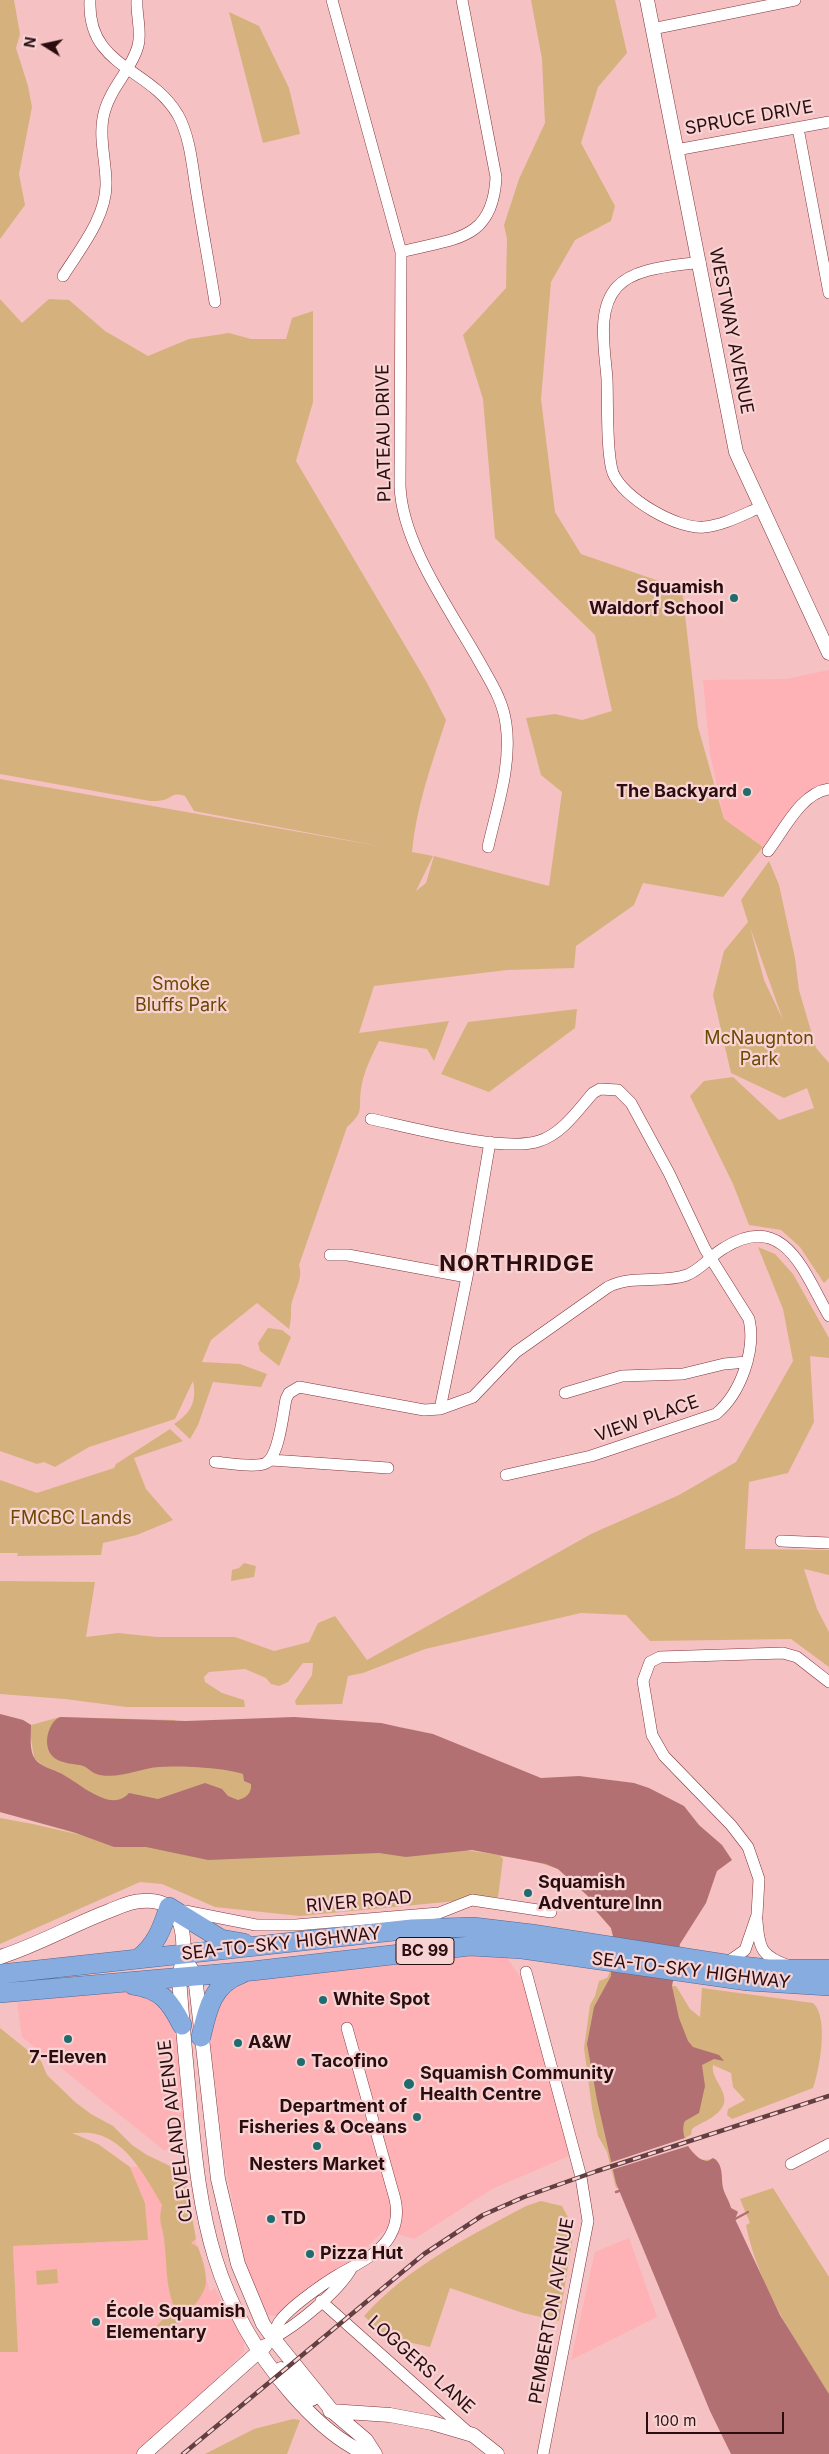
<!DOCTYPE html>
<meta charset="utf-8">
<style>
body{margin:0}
#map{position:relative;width:829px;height:2454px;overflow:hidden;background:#f6c1c2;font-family:Inter,sans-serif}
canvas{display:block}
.north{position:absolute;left:20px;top:20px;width:50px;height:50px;-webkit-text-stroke:4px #f7d3d3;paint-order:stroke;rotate:280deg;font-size:14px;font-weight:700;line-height:20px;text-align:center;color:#2b0d10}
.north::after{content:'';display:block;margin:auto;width:18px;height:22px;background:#2b0d10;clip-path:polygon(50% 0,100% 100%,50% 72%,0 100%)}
.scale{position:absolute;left:646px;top:2412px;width:138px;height:22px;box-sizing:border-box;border:2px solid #2b0d10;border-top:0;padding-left:6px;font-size:15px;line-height:18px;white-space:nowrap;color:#2b0d10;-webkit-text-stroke:4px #f7d3d3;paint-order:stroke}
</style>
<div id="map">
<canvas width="829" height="2454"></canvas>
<div class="north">N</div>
<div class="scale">100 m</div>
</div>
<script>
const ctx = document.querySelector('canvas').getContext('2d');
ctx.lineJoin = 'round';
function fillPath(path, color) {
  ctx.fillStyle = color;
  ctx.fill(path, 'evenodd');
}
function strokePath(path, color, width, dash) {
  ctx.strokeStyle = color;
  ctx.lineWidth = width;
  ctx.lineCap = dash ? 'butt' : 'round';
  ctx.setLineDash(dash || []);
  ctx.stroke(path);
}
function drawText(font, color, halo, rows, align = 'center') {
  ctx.font = font + ' Inter,sans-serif';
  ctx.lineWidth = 4.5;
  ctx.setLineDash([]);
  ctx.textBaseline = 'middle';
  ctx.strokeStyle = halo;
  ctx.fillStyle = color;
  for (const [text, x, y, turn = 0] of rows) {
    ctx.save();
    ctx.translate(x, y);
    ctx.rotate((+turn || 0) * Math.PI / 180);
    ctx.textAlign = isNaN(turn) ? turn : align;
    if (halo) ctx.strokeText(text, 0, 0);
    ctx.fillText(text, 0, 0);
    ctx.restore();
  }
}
const built = new Path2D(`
 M829,670V786L801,798L763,847L724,819L710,753L703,680L786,679Z
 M470,1955H505L528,1988L569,2156L492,2189L414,2239L385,2230L335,2275L277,2316L268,2315L248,2278L225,2164L211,2051L210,2027L228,1988L241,1981Z
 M114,1992H135L159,2003L174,2029L178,2050L186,2130L165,2151L22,2037L17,2002Z
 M174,2165L186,2180L192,2228L210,2292L215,2288L244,2342V2352L177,2419L138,2454H0V2352L18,2351L13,2246L147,2240L145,2203L130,2167Z
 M629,2238L657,2317L571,2360L595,2252Z`);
const green = new Path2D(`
 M0,0H14L20,34L16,48L28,86L32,107L19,174L25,205L0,239Z
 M531,0H615L627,53L598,87L581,143L615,206L611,221L575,240L551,282L541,399L555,512L581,554L682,589L698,727L724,819L763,847L723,897L643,883L634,905L576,946L574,968L507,970L374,986L359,1033L449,1021L434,1061L427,1049L379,1041C372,1055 363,1073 361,1089C358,1110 365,1111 347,1127L299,1265C304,1281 292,1293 291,1309C291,1317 291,1321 289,1329L257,1303L211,1340L202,1362L240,1364L267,1374L261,1387L213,1382L198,1425L190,1439L174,1424C191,1413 197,1402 193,1381L175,1419L89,1447L55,1467L44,1462L37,1464L0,1451V779L384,847L194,811L185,796C171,792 174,797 164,800C160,801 154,801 150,801L0,774V299L22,323L49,299L69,300L105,331L148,356L189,339L229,333L251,339H286L292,318L313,311V402L296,461L426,681L446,720C432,763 416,807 412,852L433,856L416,891L426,883L434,856L549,886L562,792L541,775L526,718L555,714L582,720L612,711L595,635L495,538L483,399L463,335L506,288L507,239L504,225L519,179L545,123L542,59Z
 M229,12L259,26L289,88L300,134L263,143Z
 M769,861L779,885L795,958L799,990L816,1048L829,1063V1278L824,1283L800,1247L781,1230L749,1225L733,1184L690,1096L704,1081L733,1077L779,1120L814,1108L807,1088L784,1098L731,1073L713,995L724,951L748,922L741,900ZM750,927L783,1020L764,980Z
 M577,1009L575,1028L489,1092L441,1074L468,1022Z
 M758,1247L775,1254L793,1274L829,1338V1358L810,1356L814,1422L788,1473L749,1482L745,1549L829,1550V1575L804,1569L817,1609L829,1632V1667L791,1639L650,1641L626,1615L581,1613L425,1649L363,1673L348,1676L342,1704L296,1705L295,1701L312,1675L313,1663H303L288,1682L279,1686L271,1684L266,1678L245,1669L209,1672L204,1677L205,1682L222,1693L244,1700L245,1707H126L65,1699L0,1694V1581L95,1582L86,1637L118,1633L157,1637H235L274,1651L309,1642L318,1623L335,1616L367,1660L591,1534L679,1495L736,1462L793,1361L783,1309Z
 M268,1328L282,1330L291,1337L279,1366L260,1351L258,1343Z
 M170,1429L183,1441L134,1458L146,1489L173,1520L137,1535L103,1543L101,1555L17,1556L18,1553H0V1480L37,1493L114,1468L116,1464Z
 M244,1563L256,1566L254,1577L231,1581L232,1570L239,1568Z
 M0,1714L23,1720L31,1725L60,1717L175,1720L205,1762L328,1795L120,1814L59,1772L43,1766L34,1758L31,1739Z
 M36,1791L617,1871L618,2188H616L607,2152L598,2136L592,2108L584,2048L590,2005L595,1996L599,1981L607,1978L610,1972L613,1936L611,1928L597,1912L590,1898L558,1869L534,1861L500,1856L503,1859L498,1897L300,1916L215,1907L162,1884L140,1882L0,1944V1818L33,1824L85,1836L0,1812Z
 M672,1986H676L690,2009L700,2017L702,1988L813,2003C829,2017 820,2068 813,2088L732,2119L727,2115L728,2109L745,2100L733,2087L731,2073L713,2065C710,2080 733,2094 721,2109C714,2119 701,2122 692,2129L691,2135L686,2137L688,2147L701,2160L716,2159C722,2169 721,2178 723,2188C725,2195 729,2200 731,2208L738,2211L734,2213L681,2152Z
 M0,2028L41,2061L47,2075L75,2102L91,2114L113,2126L132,2145L147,2155L168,2165L185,2178L196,2239L191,2243L198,2247C202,2258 206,2269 206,2281C206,2300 174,2326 161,2339L153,2340L155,2328L174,2307C165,2284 167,2262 164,2239C162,2222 158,2223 162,2205C146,2178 128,2142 96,2134C89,2132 79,2133 72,2133L98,2144L130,2167L145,2203L148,2240L13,2246L18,2352H0Z
 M773,2188L829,2277V2394C796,2341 758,2287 746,2225L750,2223L740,2199Z
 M541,2201L562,2206L572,2225L573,2236L559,2321L523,2313L450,2288L430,2347L386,2337L364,2316C409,2266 468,2237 526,2206Z
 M57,2269L58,2283L37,2285L36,2271Z
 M293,2419L300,2420L287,2454H205L254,2429Z`);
const water = new Path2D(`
 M0,1714L23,1720L31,1725C31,1735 29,1751 35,1759C41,1767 50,1768 58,1772C77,1780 110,1815 129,1793L158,1799L205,1783L222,1789L228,1796L238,1800C246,1798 252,1793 251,1784L244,1781L243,1774C228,1768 178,1765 160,1767C140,1768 121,1779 100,1775C92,1774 87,1766 80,1765C65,1763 48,1762 47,1742C47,1733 51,1721 60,1717L186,1721L294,1717L381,1723L399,1727L433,1734L541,1778L579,1776L634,1783L649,1788L684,1806L699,1825L722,1845L732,1860L717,1871L706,1903L680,1944L672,1986L679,2018L688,2041L693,2047L719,2055L724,2061L714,2059L702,2065L705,2086L699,2113L685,2121C678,2134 693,2161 708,2161L713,2158C724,2164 721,2178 723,2188C725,2196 729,2200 731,2208L738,2212L735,2219L780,2315L829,2394V2454H731L710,2411L616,2183L597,2100L587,2044L594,2007L611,1976L613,1936L611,1928L597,1912L590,1898L558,1869L546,1864L472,1850L406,1857L379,1853L208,1860L146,1847H114L73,1832L0,1812Z`);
const pier = new Path2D(`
 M685,2138H689L690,2145L688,2146L611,2170L609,2164L612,2162Z`);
const stream = new Path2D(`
 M616,2192L619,2191
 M735,2219L748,2212`);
const minor = new Path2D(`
 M90,0C87,68 149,66 178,115C190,137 192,164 196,189C202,227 209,264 215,302
 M332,0L401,252L400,486C402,544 451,611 479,661C490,681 503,700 506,724C512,765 497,807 488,847
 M652,29L795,0
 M798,128L829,293
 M676,150L829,122
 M401,252C453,238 493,242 496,177L462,0
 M700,262C675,266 635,267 617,287C596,310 605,350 607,379C608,402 606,454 613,473C623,498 678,530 704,527C724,525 742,515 761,507
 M63,276C80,249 107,216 106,183C106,161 99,139 103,118C108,89 132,70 138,46C142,31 136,15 137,0
 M768,851C784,830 801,793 829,789
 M371,1119C409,1127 505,1153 539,1141C562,1134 578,1110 593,1093L600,1089L618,1090L631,1103L669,1173L705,1249L749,1319C756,1350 741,1393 716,1414L591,1456L506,1475
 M490,1142L467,1277L440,1409L473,1397L516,1352L608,1287C634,1274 661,1284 687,1275C702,1269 710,1256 724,1248C785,1210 804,1273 829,1316
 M330,1255H348L467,1277
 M565,1393L622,1376L683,1374L724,1364L747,1362
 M271,1460L388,1468
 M215,1462C226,1463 257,1468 266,1463C279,1456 283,1414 286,1399L289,1393L299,1387L424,1410L440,1409
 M781,1541L829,1543
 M185,1911L256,1925H296L439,1913L472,1900L551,1912
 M757,1921C759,1950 762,1956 789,1966
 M725,1964L745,1950L757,1915L759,1879L748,1847L731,1825L664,1756L652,1735L643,1681L650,1662L660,1657L783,1653L797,1657L829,1682
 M526,1972L581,2177L588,2221L543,2454
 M791,2164L829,2144
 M321,2301L469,2433
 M273,2338C275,2333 276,2325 280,2321C290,2307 323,2284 338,2275C355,2265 380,2254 390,2236C397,2224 398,2212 395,2199L347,2028
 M273,2338C296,2326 338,2292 351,2269`);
const tertiary = new Path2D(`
 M647,0L736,452L829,653
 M0,1957C38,1945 72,1925 109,1911C119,1907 131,1901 142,1901C188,1897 187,1945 179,1977C182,2020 186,2062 190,2105C200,2218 213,2303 291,2393C311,2416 338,2442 367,2454
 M190,1967L195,1976L218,2179L238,2264L263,2324L273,2338L333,2412L366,2440L375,2454
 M281,2369L312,2399
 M330,2411L390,2415L432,2423L473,2435L497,2454
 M144,2454L265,2346`);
const trunk = new Path2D(`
 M138,1959C156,1945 162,1929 169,1907L221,1939L244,1943
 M0,1974L412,1929L473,1927L532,1934L725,1964L768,1969H829
 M133,1985C161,1989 170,2001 182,2025
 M0,1993L252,1971L470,1946L522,1949L748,1981L829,1986
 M201,2037C207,2011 212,1984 241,1974`);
const rail = new Path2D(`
 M183,2454L424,2254L483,2215L524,2197L597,2171L829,2096`);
const markers = [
 [734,598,5,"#1f6b6d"],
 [747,792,5,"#1f6b6d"],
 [528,1893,5,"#1f6b6d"],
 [323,2000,5,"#1f6b6d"],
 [68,2039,5,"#1f6b6d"],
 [238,2043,5,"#1f6b6d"],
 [301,2062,5,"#1f6b6d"],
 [409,2084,6,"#1f6b6d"],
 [417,2117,5,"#1f6b6d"],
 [317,2146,5,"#1f6b6d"],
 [271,2219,5,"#1f6b6d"],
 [310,2254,5,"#1f6b6d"],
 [96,2322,5,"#1f6b6d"]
];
const shields = [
 [425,1951,58]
];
const shieldNames = [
 ["BC 99",425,1951]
];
const streetNames = [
 ["SPRUCE DRIVE",749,118,-10],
 ["WESTWAY AVENUE",731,331,79],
 ["PLATEAU DRIVE",384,433,-91],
 ["VIEW PLACE",647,1419,-19],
 ["RIVER ROAD",359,1902,-5],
 ["SEA-TO-SKY HIGHWAY",281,1944,-6],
 ["SEA-TO-SKY HIGHWAY",691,1971,7],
 ["CLEVELAND AVENUE",176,2131,-97],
 ["PEMBERTON AVENUE",552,2311,-80],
 ["LOGGERS LANE",421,2365,42]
];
const poiNames = [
 ["Squamish",724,588,"right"],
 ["Waldorf School",724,609,"right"],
 ["The Backyard",737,792,"right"],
 ["Squamish",538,1883],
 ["Adventure Inn",538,1904],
 ["White Spot",333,2000],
 ["A&W",248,2043],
 ["7-Eleven",68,2058,"center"],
 ["Tacofino",311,2062],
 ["Squamish Community",420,2074],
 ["Health Centre",420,2095],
 ["Department of",407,2107,"right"],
 ["Fisheries & Oceans",407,2128,"right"],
 ["Nesters Market",317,2165,"center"],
 ["TD",281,2219],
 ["Pizza Hut",320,2254],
 ["École Squamish",106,2312],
 ["Elementary",106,2333]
];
const parkNames = [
 ["Smoke",181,985],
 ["Bluffs Park",181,1006],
 ["McNaugnton",759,1039],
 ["Park",759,1060],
 ["FMCBC Lands",71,1519]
];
const districtNames = [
 ["NORTHRIDGE",517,1264]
];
fillPath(built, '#feb2b5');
fillPath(green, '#d5b27d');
fillPath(water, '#b27073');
fillPath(pier, '#f6c1c2');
strokePath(stream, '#b27073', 2.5);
strokePath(minor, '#7f363c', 12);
strokePath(tertiary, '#7f363c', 15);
strokePath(trunk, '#536793', 20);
strokePath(minor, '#fff', 11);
strokePath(tertiary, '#fff', 14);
strokePath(trunk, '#87ace0', 19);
strokePath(rail, '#643f42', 4.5);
strokePath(rail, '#f7d3d3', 2.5, [8]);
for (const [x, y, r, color] of markers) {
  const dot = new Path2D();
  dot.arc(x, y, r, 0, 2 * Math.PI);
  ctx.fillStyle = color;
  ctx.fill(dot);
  strokePath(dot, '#f7d3d3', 2);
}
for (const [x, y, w] of shields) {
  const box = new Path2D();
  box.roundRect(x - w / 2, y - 13.5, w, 27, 4);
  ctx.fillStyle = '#f7d3d3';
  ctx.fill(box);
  strokePath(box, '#2b0d10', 1);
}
drawText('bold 16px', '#2b0d10', null, shieldNames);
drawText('18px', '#2b0d10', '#f7d3d3', streetNames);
drawText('bold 18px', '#2b0d10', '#f7d3d3', poiNames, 'left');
drawText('18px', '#6c4800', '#f7d3d3', parkNames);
ctx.letterSpacing = '1px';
drawText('bold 22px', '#2b0d10', '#f7d3d3', districtNames);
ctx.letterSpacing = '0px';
</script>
